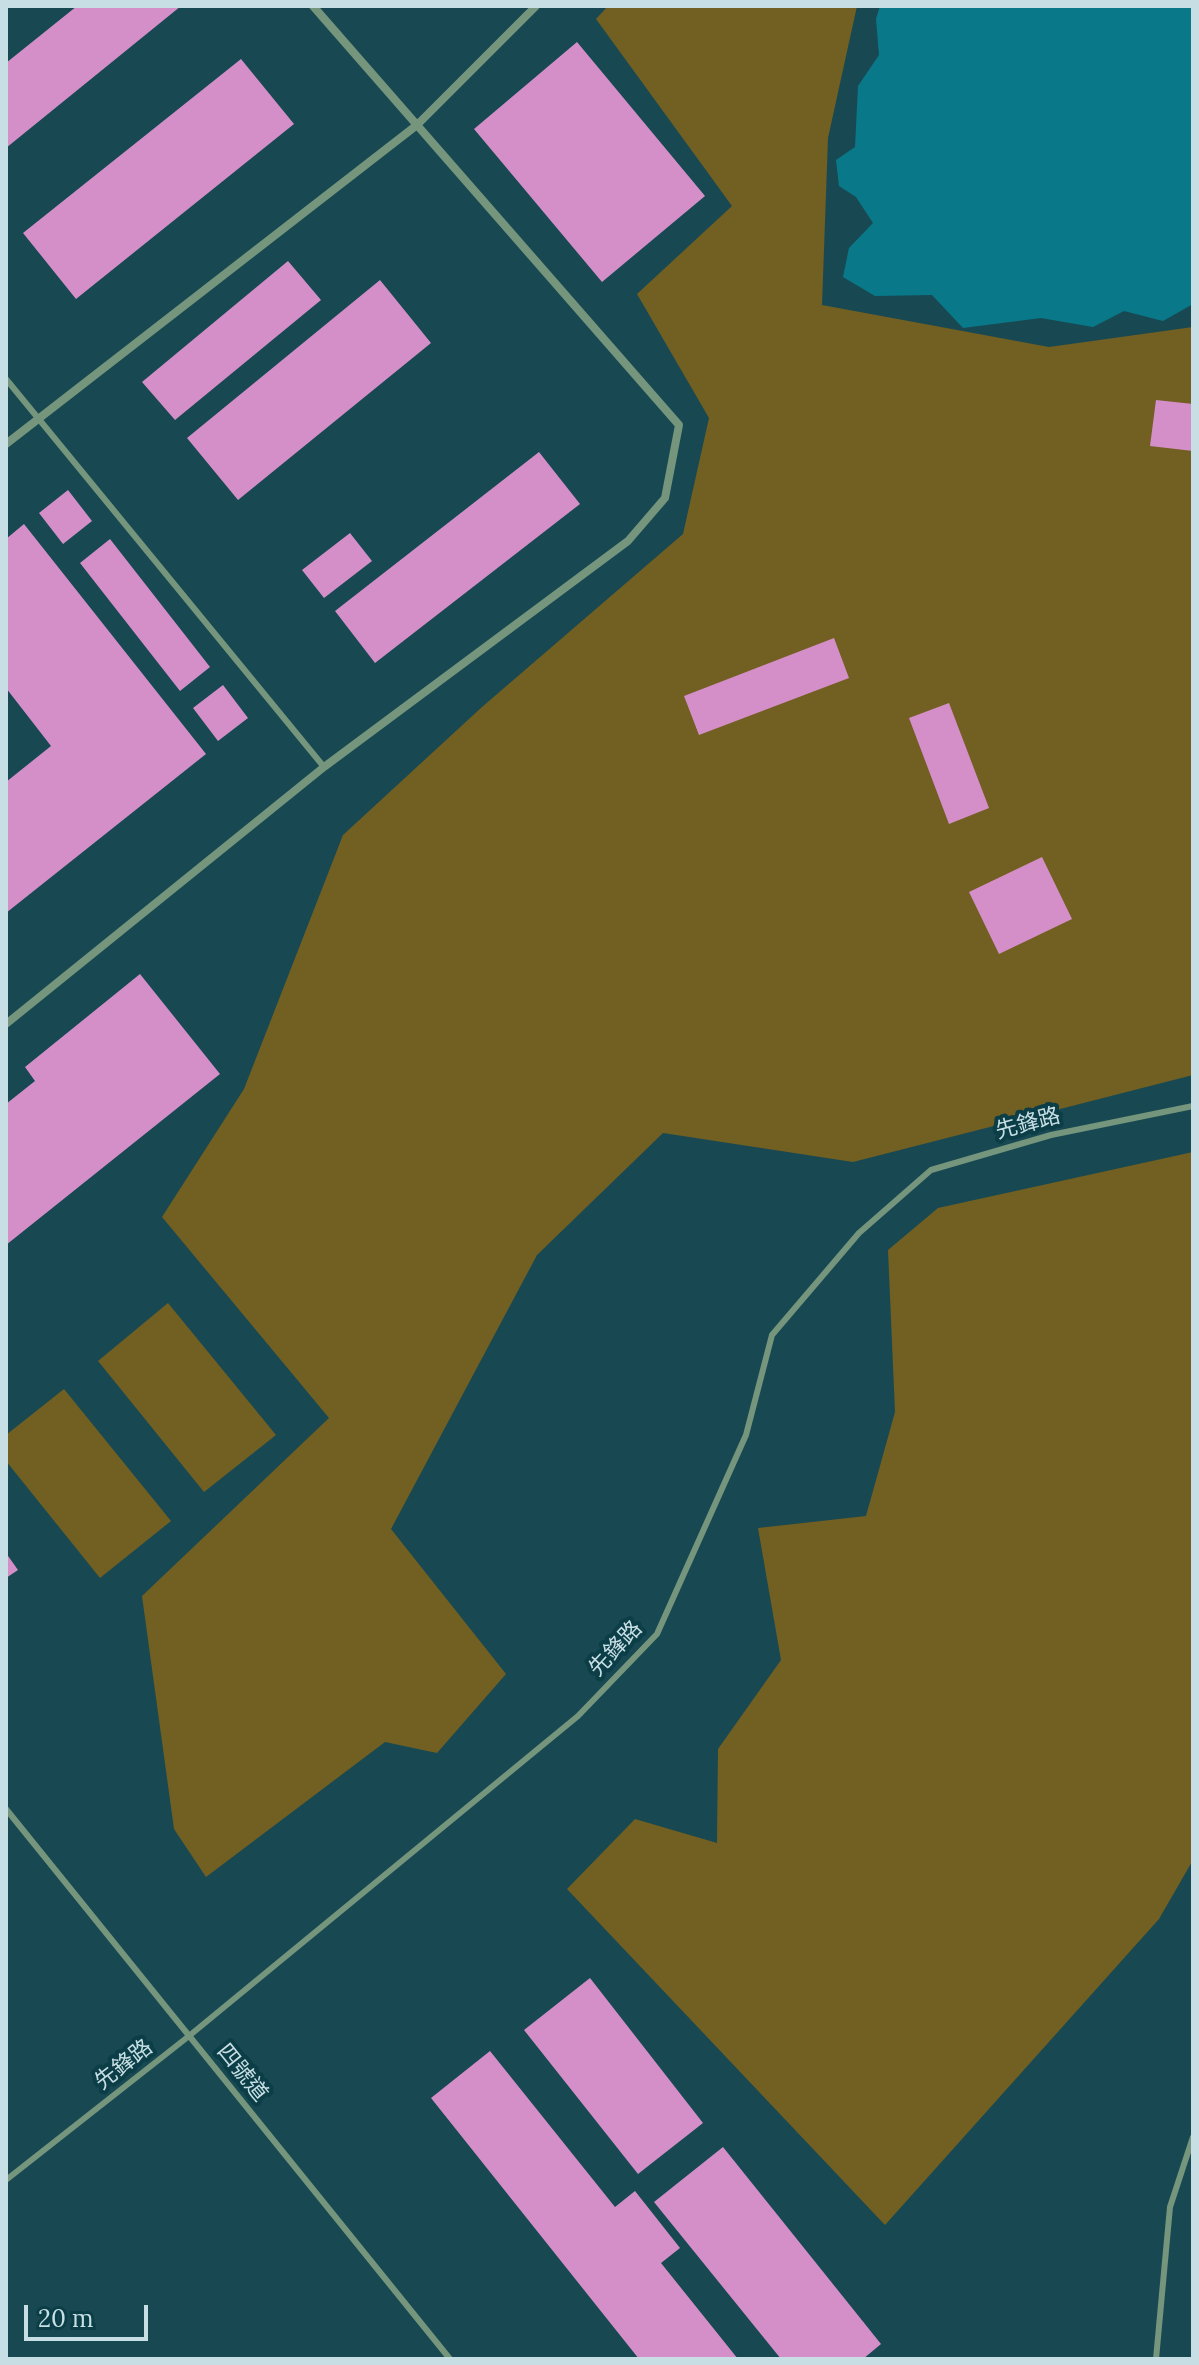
<!DOCTYPE html>
<meta charset="utf-8">
<style>
body{margin:0}
#map{position:relative;width:1199px;height:2365px;overflow:hidden;background:#184952;font-family:Lora,serif}
canvas{display:block}
.frame{position:absolute;inset:0;border:8px solid #c7dfe4;pointer-events:none}
.scale{position:absolute;left:24px;top:2305px;width:124px;height:36px;box-sizing:border-box;border:4px solid #c7dfe4;border-top:0;padding-left:10px;font-size:24px;line-height:28px;white-space:nowrap;color:#c7dfe4;-webkit-text-stroke:6px #0b3e47;paint-order:stroke}
</style>
<div id="map">
<canvas width="1199" height="2365"></canvas>
<div class="frame"></div>
<div class="scale">20 m</div>
</div>
<script>
const ctx = document.querySelector('canvas').getContext('2d');
ctx.lineJoin = 'round';
function fillPath(path, color) {
  ctx.fillStyle = color;
  ctx.fill(path, 'evenodd');
}
function strokePath(path, color, width, dash) {
  ctx.strokeStyle = color;
  ctx.lineWidth = width;
  ctx.lineCap = dash ? 'butt' : 'round';
  ctx.setLineDash(dash || []);
  ctx.stroke(path);
}
function drawText(font, color, halo, rows, align = 'center') {
  ctx.font = font + ' Lora,"Noto Sans TC",serif';
  ctx.lineWidth = 8;
  ctx.setLineDash([]);
  ctx.textBaseline = 'middle';
  ctx.strokeStyle = halo;
  ctx.fillStyle = color;
  for (const [text, x, y, turn = 0] of rows) {
    ctx.save();
    ctx.translate(x, y);
    ctx.rotate((+turn || 0) * Math.PI / 180);
    ctx.textAlign = isNaN(turn) ? turn : align;
    if (halo) ctx.strokeText(text, 0, 0);
    ctx.fillText(text, 0, 0);
    ctx.restore();
  }
}
const green = new Path2D(`
 M608,6H857L828,138L822,305L1049,347L1193,327V1075L853,1162L663,1133L537,1255L391,1529L506,1674L437,1753L385,1742L206,1877L174,1829L142,1596L329,1418L162,1217L244,1089L343,835L482,707L683,534L709,418L637,294L732,206L596,19Z
 M1193,1152V1860L1159,1919L885,2225L567,1889L635,1819L717,1843L718,1749L781,1660L758,1528L866,1516L895,1412L888,1250L938,1208Z
 M168,1303L276,1435L204,1492L98,1361Z
 M64,1389L171,1521L100,1578L6,1461V1435Z`);
const water = new Path2D(`
 M880,6H1193V304L1163,321L1124,311L1093,327L1041,318L963,328L932,295L875,296L843,277L849,248L873,223L856,197L839,186L836,160L855,147L858,86L879,55L876,19Z`);
const building = new Path2D(`
 M77,6H181L6,148V63Z
 M577,42L705,196L602,282L474,129Z
 M241,59L294,124L76,299L23,233Z
 M288,261L321,300L175,420L142,382Z
 M380,280L431,343L238,500L187,438Z
 M1156,400L1193,404V451L1150,446Z
 M539,452L580,504L375,663L335,611Z
 M68,490L92,521L63,544L39,513Z
 M24,524L206,754L6,913V782L51,746L6,688V539Z
 M350,533L372,561L324,598L302,570Z
 M110,539L210,667L180,691L80,563Z
 M834,638L849,678L699,735L684,696Z
 M223,685L248,718L218,741L193,708Z
 M949,703L989,808L949,824L909,718Z
 M1042,857L1072,919L999,954L969,892Z
 M140,974L220,1074L6,1245V1104L35,1081L25,1067Z
 M6,1553L18,1570L6,1578Z
 M590,1978L703,2123L638,2174L524,2030Z
 M490,2051L615,2207L635,2191L680,2248L661,2263L738,2359H639L431,2098Z
 M723,2147L881,2344L863,2359H781L654,2202Z`);
const lane = new Path2D(`
 M6,379L324,767
 M6,1809L450,2359
 M6,2180L189,2036L578,1716L657,1634L746,1435L772,1335L859,1233L931,1170L1051,1135L1193,1106
 M1156,2359L1170,2207L1193,2137`);
const street = new Path2D(`
 M6,444L417,125L536,6
 M6,1024L324,767L628,541L665,498L679,425L313,6`);
const streetNames = [
 ["先鋒路",1028,1124,-15],
 ["先鋒路",616,1649,-47],
 ["先鋒路",124,2065,-38],
 ["四號道",242,2073,51]
];
fillPath(green, '#725f22');
fillPath(water, '#09798a');
fillPath(building, '#d48fc9');
strokePath(lane, '#75957c', 6);
strokePath(street, '#75957c', 8);
drawText('22px', '#c7dfe4', '#0b3e47', streetNames);
</script>
